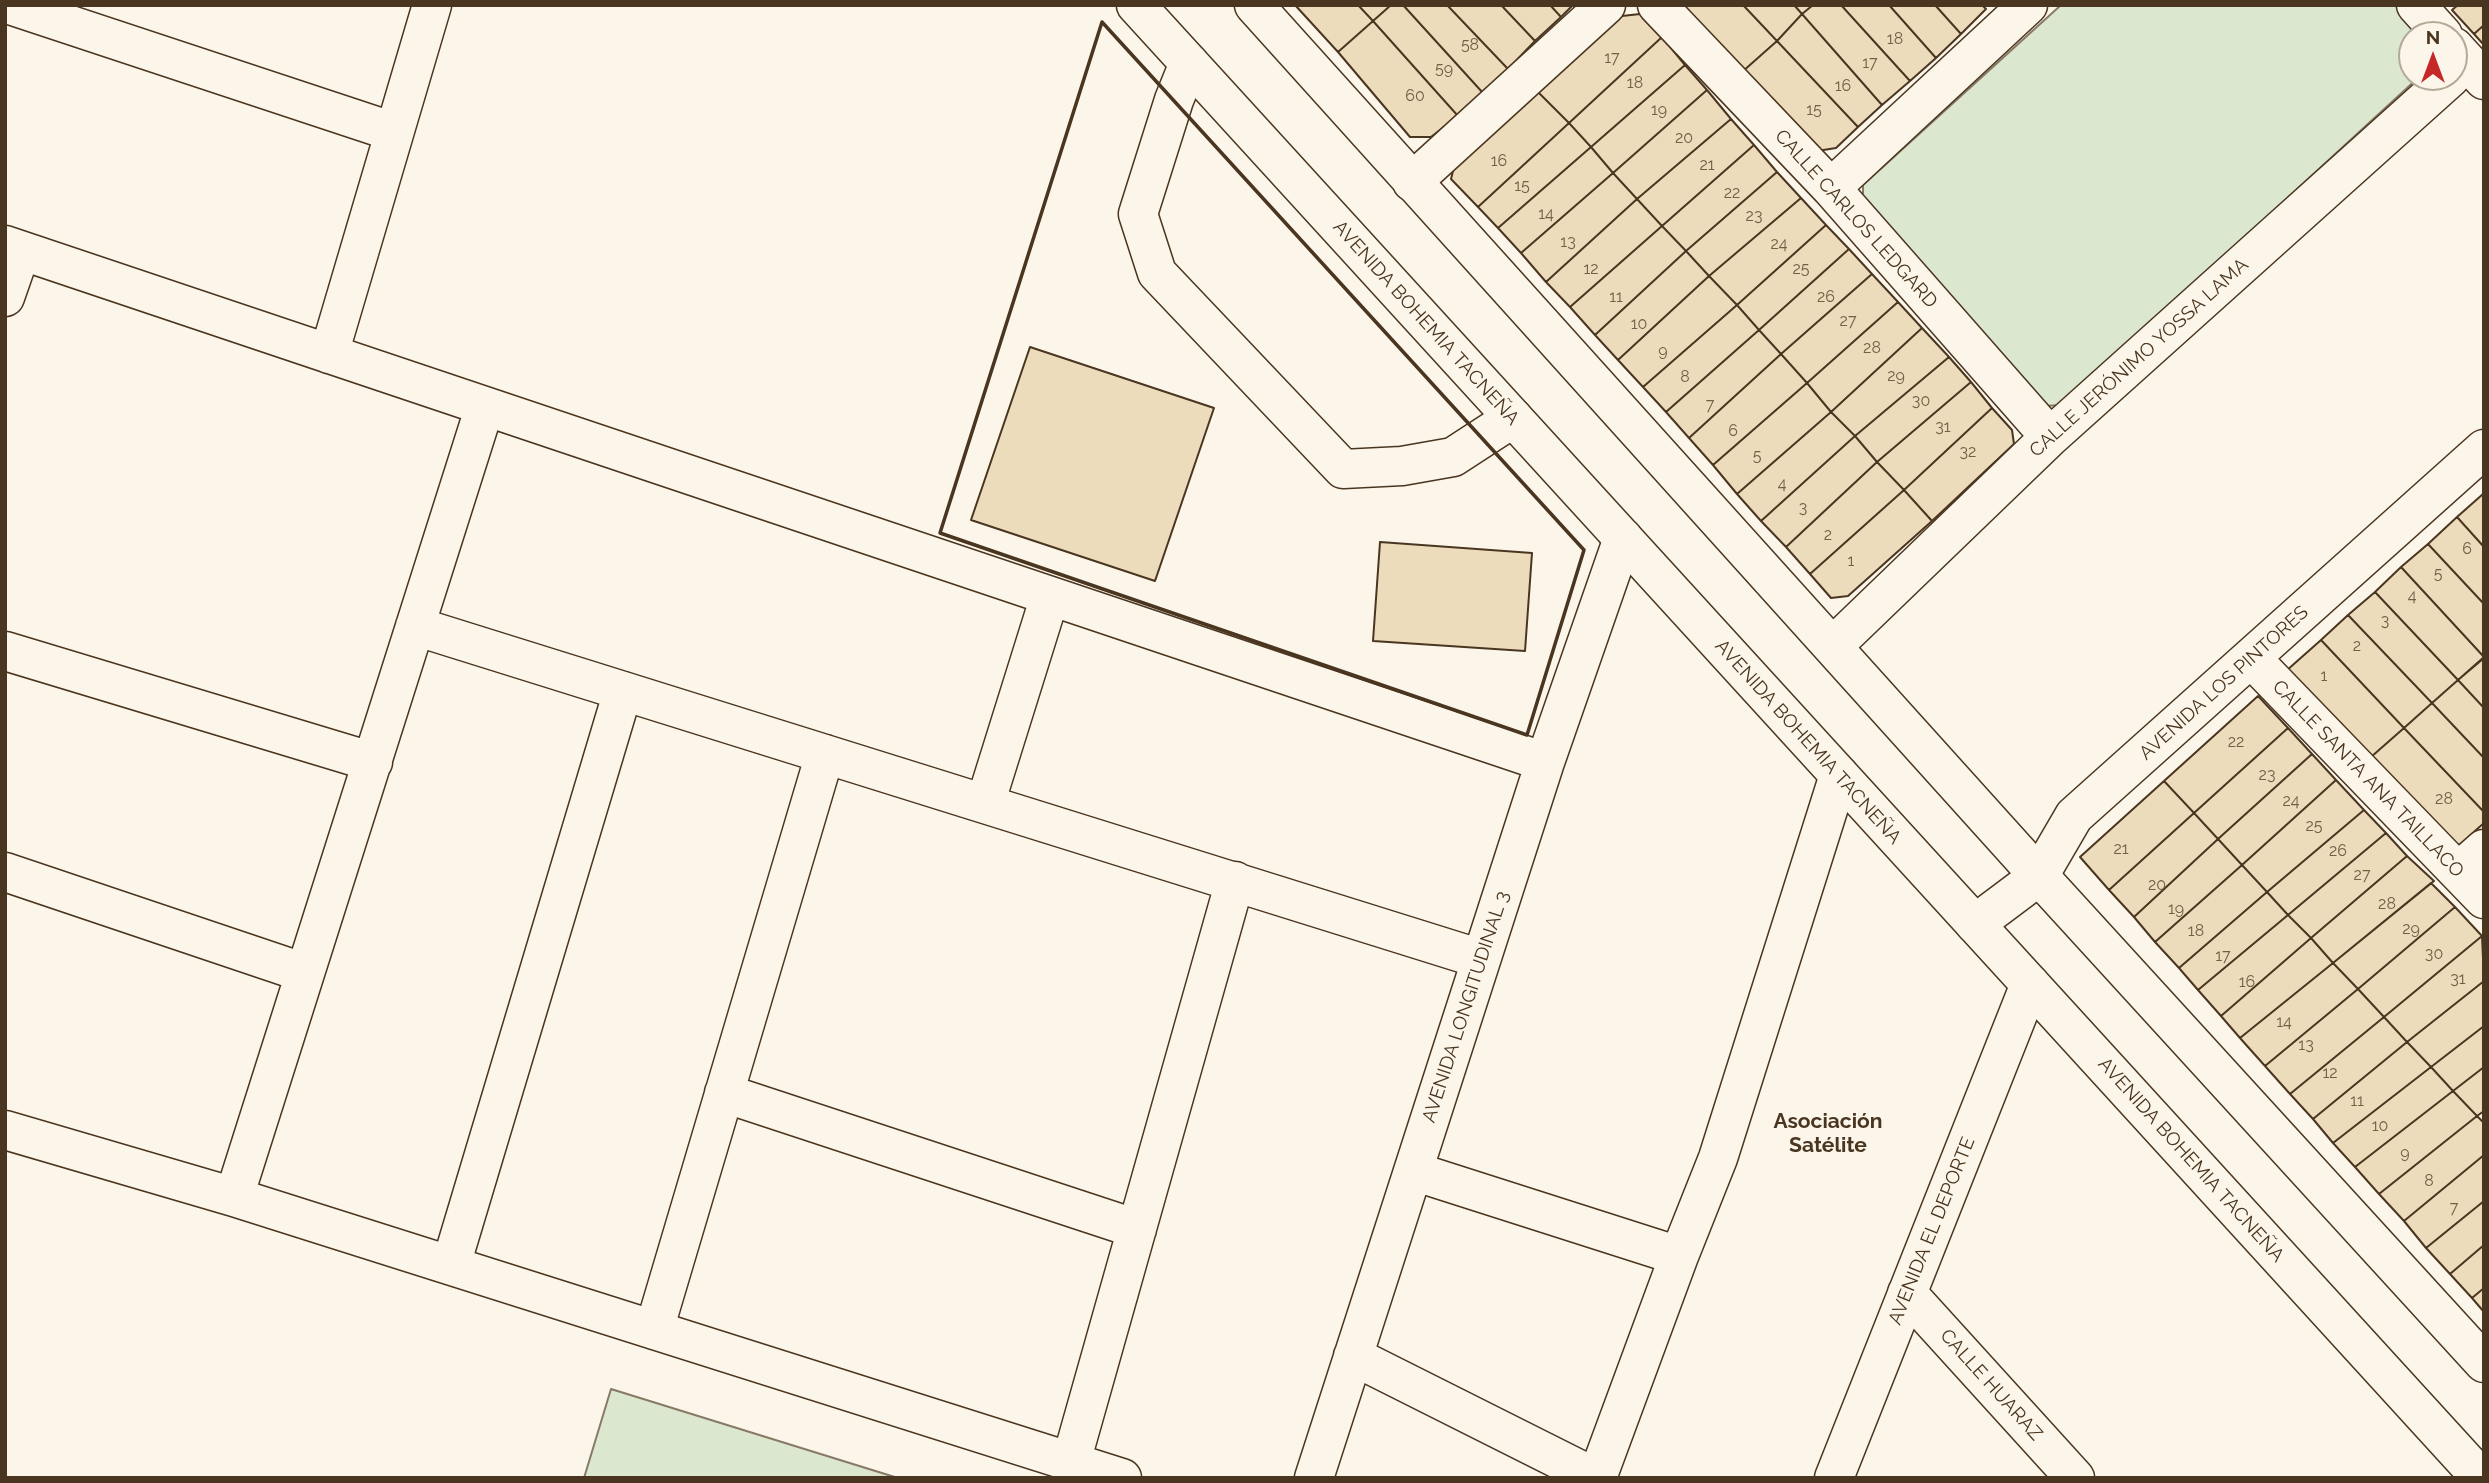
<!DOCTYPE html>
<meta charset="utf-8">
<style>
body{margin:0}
#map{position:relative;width:2489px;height:1483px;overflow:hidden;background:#fbf6e9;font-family:Raleway,sans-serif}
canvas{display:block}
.frame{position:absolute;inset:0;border:7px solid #4a3520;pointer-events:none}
.north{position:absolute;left:2398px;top:21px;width:70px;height:70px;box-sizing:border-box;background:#fbf6e9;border:2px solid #b4a999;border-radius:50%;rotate:0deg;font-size:19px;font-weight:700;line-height:28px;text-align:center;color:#4a3520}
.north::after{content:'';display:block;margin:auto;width:24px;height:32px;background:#c62828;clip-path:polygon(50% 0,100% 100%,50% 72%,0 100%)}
</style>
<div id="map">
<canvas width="2489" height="1483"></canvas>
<div class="frame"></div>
<div class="north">N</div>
</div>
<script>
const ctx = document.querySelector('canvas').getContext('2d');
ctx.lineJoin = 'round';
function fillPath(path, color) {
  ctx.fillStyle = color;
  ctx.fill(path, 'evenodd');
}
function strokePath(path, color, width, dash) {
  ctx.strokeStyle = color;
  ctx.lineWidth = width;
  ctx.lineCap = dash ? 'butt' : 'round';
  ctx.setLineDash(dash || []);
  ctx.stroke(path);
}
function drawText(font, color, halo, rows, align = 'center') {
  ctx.font = font + ' Raleway,sans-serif';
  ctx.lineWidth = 5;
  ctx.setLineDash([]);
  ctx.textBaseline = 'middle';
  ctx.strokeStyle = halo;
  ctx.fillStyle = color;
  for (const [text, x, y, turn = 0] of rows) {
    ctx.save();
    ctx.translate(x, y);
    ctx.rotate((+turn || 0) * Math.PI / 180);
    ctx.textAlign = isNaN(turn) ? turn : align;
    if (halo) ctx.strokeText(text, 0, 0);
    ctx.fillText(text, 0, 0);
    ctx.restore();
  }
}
const green = new Path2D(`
 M2061,5H2395L2423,35H2412V77H2419L2062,405L2044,406L1863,206V185Z
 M611,1389L898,1478H584Z`);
const building = new Path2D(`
 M1295,5H1358L1373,21L1338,52Z
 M1358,5H1391L1373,21Z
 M1391,5H1403L1483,93L1458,116L1373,21Z
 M1403,5H1447L1508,69L1483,93Z
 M1447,5H1501L1535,41L1508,69Z
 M1501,5H1550L1561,17L1535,41Z
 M1550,5H1573L1561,17Z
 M1683,5H1743L1777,41L1742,72Z
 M1743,5H1794L1802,14L1777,41Z
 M1794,5H1813L1802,14Z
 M1813,5H1841L1910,81L1882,105L1802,14Z
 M1841,5H1889L1936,58L1910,81Z
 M1889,5H1935L1961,34L1936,58Z
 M1935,5H1982L1986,9L1961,34Z
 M2458,5H2484V25L2474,34L2452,10Z
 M1640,14L1662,37L1569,123L1537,91L1622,16Z
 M1802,14L1882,105L1858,127L1777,41Z
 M1373,21L1458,116L1431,137H1410L1338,52Z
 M2484,25V45L2474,34Z
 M1662,37L1685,65L1591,147L1569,123Z
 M1777,41L1858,127L1836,148L1817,151L1742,72Z
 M1685,65L1707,90L1613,173L1591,147Z
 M1707,90L1731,119L1637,199L1613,173Z
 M1537,91L1569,123L1478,207L1451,179L1454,167Z
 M1731,119L1754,145L1662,226L1637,199Z
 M1569,123L1591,147L1498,228L1478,207Z
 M1754,145L1777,172L1686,251L1662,226Z
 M1591,147L1613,173L1521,253L1498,228Z
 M1777,172L1801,198L1709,276L1686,251Z
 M1613,173L1637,199L1546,282L1521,253Z
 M1801,198L1826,225L1737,305L1709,276Z
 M1637,199L1662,226L1570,307L1546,282Z
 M1826,225L1849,249L1759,330L1737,305Z
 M1662,226L1686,251L1595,335L1570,307Z
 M1849,249L1872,274L1781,354L1759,330Z
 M1686,251L1709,276L1618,360L1595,335Z
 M1872,274L1898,302L1807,383L1781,354Z
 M1709,276L1737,305L1643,387L1618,360Z
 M1898,302L1922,328L1831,412L1807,383Z
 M1737,305L1759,330L1666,412L1643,387Z
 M1922,328L1949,357L1855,436L1831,412Z
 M1759,330L1781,354L1689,438L1666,412Z
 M1030,347L1214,408L1155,581L971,520Z
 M1781,354L1807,383L1713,465L1689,438Z
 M1949,357L1971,382L1877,462L1855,436Z
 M1971,382L1992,408L1904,490L1877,462Z
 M1807,383L1831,412L1737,494L1713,465Z
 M1992,408L2012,430L2014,444L1932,521L1904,490Z
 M1831,412L1855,436L1761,521L1737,494Z
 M1855,436L1877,462L1786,547L1761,521Z
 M1877,462L1904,490L1810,574L1786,547Z
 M1904,490L1932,521L1848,596L1831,598L1810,574Z
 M2483,494H2484V547L2457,517Z
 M2457,517L2484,547V604L2428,544Z
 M1380,542L1532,553L1525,651L1373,641Z
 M2428,544L2484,604V657L2401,567Z
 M2401,567L2484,657L2458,680L2375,592Z
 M2375,592L2458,680L2432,703L2348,615Z
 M2348,615L2432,703L2404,728L2321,640Z
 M2321,640L2404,728L2371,757L2286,671Z
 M2484,658V708L2458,680Z
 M2458,680L2484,708V758L2432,703Z
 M2258,696L2288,728L2194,813L2164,781Z
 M2432,703L2484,758V812L2404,728Z
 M2288,728L2312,754L2218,839L2194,813Z
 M2404,728L2484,812V823L2458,846L2371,757Z
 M2312,754L2336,780L2242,865L2218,839Z
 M2336,780L2364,810L2267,892L2242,865Z
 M2164,781L2194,813L2109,890L2080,857Z
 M2364,810L2386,833L2288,915L2267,892Z
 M2194,813L2218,839L2134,917L2109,890Z
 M2386,833L2407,856L2311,938L2288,915Z
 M2218,839L2242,865L2155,942L2134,917Z
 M2407,856L2434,881L2333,963L2311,938Z
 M2242,865L2267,892L2179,968L2155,942Z
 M2431,883L2455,907L2358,989L2333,963Z
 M2267,892L2288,915L2198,990L2179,968Z
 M2455,907L2482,936L2384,1017L2358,989Z
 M2288,915L2311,938L2221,1016L2198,990Z
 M2482,936L2484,981L2407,1042L2384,1017Z
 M2311,938L2333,963L2240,1038L2221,1016Z
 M2333,963L2358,989L2265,1066L2240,1038Z
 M2484,981V1026L2431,1067L2407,1042Z
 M2358,989L2384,1017L2290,1094L2265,1066Z
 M2384,1017L2407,1042L2313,1119L2290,1094Z
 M2484,1026V1067L2453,1091L2431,1067Z
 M2407,1042L2431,1067L2333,1143L2313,1119Z
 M2431,1067L2453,1091L2355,1167L2333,1143Z
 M2484,1067V1111L2477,1116L2453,1091Z
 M2453,1091L2477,1116L2379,1194L2355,1167Z
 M2477,1116L2484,1123V1155L2404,1221L2379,1194Z
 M2484,1155V1201L2426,1248L2404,1221Z
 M2484,1201V1245L2450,1274L2426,1248Z
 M2484,1245V1288L2472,1298L2450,1274Z
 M2484,1288V1312L2472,1298Z`);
const minor = new Path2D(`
 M10,5L394,132
 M1657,5L1831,188L2050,437
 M2416,5L2443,35
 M2454,47L2484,80
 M1189,63L1174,100L1138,214L1157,273L1343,469L1402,466L1453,457L1513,418
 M1412,182L1606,5
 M1831,188L2028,5
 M5,245L1545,762
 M5,297L21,251
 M329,354L432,5
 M415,626L1481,959
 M1833,646L2050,437L2451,77
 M5,651L373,762
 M2252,659L2484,899
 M985,804L1050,596
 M5,872L305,973
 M2458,872L2484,849
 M1975,924L2039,876L2074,816L2484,449
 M724,1093L1137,1229
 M5,1130L234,1197L1122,1478
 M1413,1171L1679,1256
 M234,1197L485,406
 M451,1265L623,691
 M1907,1293L2075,1478
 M654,1330L825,754
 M1353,1356L1596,1478
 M1071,1462L1235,881
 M1314,1478L1545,762L1623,538
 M1597,1478L1679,1256L1718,1158L1839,775
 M1834,1478L2030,984`);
const major = new Path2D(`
 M1136,5L2481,1478
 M1254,5L2039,876L2484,1363`);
const wall = new Path2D(`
 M1102,22L1584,550L1527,735L940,533Z`);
const numberNames = [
 ["18",1895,39],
 ["58",1470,45],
 ["17",1612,58],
 ["17",1870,63],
 ["59",1444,69],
 ["18",1635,83],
 ["16",1843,86],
 ["60",1415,96],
 ["19",1659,110],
 ["15",1814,110],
 ["20",1684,138],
 ["16",1499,161],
 ["21",1707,165],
 ["15",1522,186],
 ["22",1732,193],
 ["14",1546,214],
 ["23",1754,216],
 ["13",1568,242],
 ["24",1779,244],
 ["12",1591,269],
 ["25",1801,269],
 ["11",1616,297],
 ["26",1826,297],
 ["27",1848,321],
 ["10",1639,324],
 ["28",1872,348],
 ["9",1663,351],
 ["29",1896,376],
 ["8",1685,377],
 ["30",1921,401],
 ["7",1710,405],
 ["31",1943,427],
 ["6",1733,431],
 ["32",1968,452],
 ["5",1757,456],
 ["4",1782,484],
 ["3",1803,508],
 ["2",1828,535],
 ["6",2467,549],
 ["1",1851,561],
 ["5",2438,574],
 ["4",2412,596],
 ["3",2385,621],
 ["2",2357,646],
 ["1",2324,676],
 ["22",2236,742],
 ["23",2267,775],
 ["28",2444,799],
 ["24",2291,801],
 ["25",2314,826],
 ["21",2121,849],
 ["26",2338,851],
 ["27",2362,875],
 ["20",2157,885],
 ["28",2387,904],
 ["19",2176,909],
 ["29",2411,929],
 ["18",2196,931],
 ["30",2434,954],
 ["17",2223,956],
 ["31",2458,979],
 ["16",2247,982],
 ["14",2284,1022],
 ["13",2306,1045],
 ["12",2330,1073],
 ["11",2357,1101],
 ["10",2380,1126],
 ["9",2405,1153],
 ["8",2429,1181],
 ["7",2454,1208]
];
const streetNames = [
 ["CALLE CARLOS LEDGARD",1856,219,48],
 ["AVENIDA BOHEMIA TACNEÑA",1426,323,48],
 ["CALLE JERÓNIMO YOSSA LAMA",2139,358,-42],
 ["AVENIDA LOS PINTORES",2224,683,-42],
 ["AVENIDA BOHEMIA TACNEÑA",1808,742,48],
 ["CALLE SANTA ANA TAILLACO",2368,779,46],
 ["AVENIDA LONGITUDINAL 3",1466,1007,-72],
 ["AVENIDA BOHEMIA TACNEÑA",2191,1160,48],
 ["AVENIDA EL DEPORTE",1932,1231,-68],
 ["CALLE HUARAZ",1991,1385,48]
];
const neighbourhoodNames = [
 ["Asociación",1828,1122],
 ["Satélite",1828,1146]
];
fillPath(green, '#dce7d0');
strokePath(green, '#887966', 2);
fillPath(building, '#ecdcbc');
strokePath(building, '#4a3520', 2);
strokePath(minor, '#4a3520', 41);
strokePath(major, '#4a3520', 41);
strokePath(minor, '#fbf6e9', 38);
strokePath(major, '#fbf6e9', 38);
strokePath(wall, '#4a3520', 3.5);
drawText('16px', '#725f47', null, numberNames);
drawText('19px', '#4a3520', '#fbf6e9', streetNames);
drawText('bold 21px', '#4a3520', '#fbf6e9', neighbourhoodNames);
</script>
